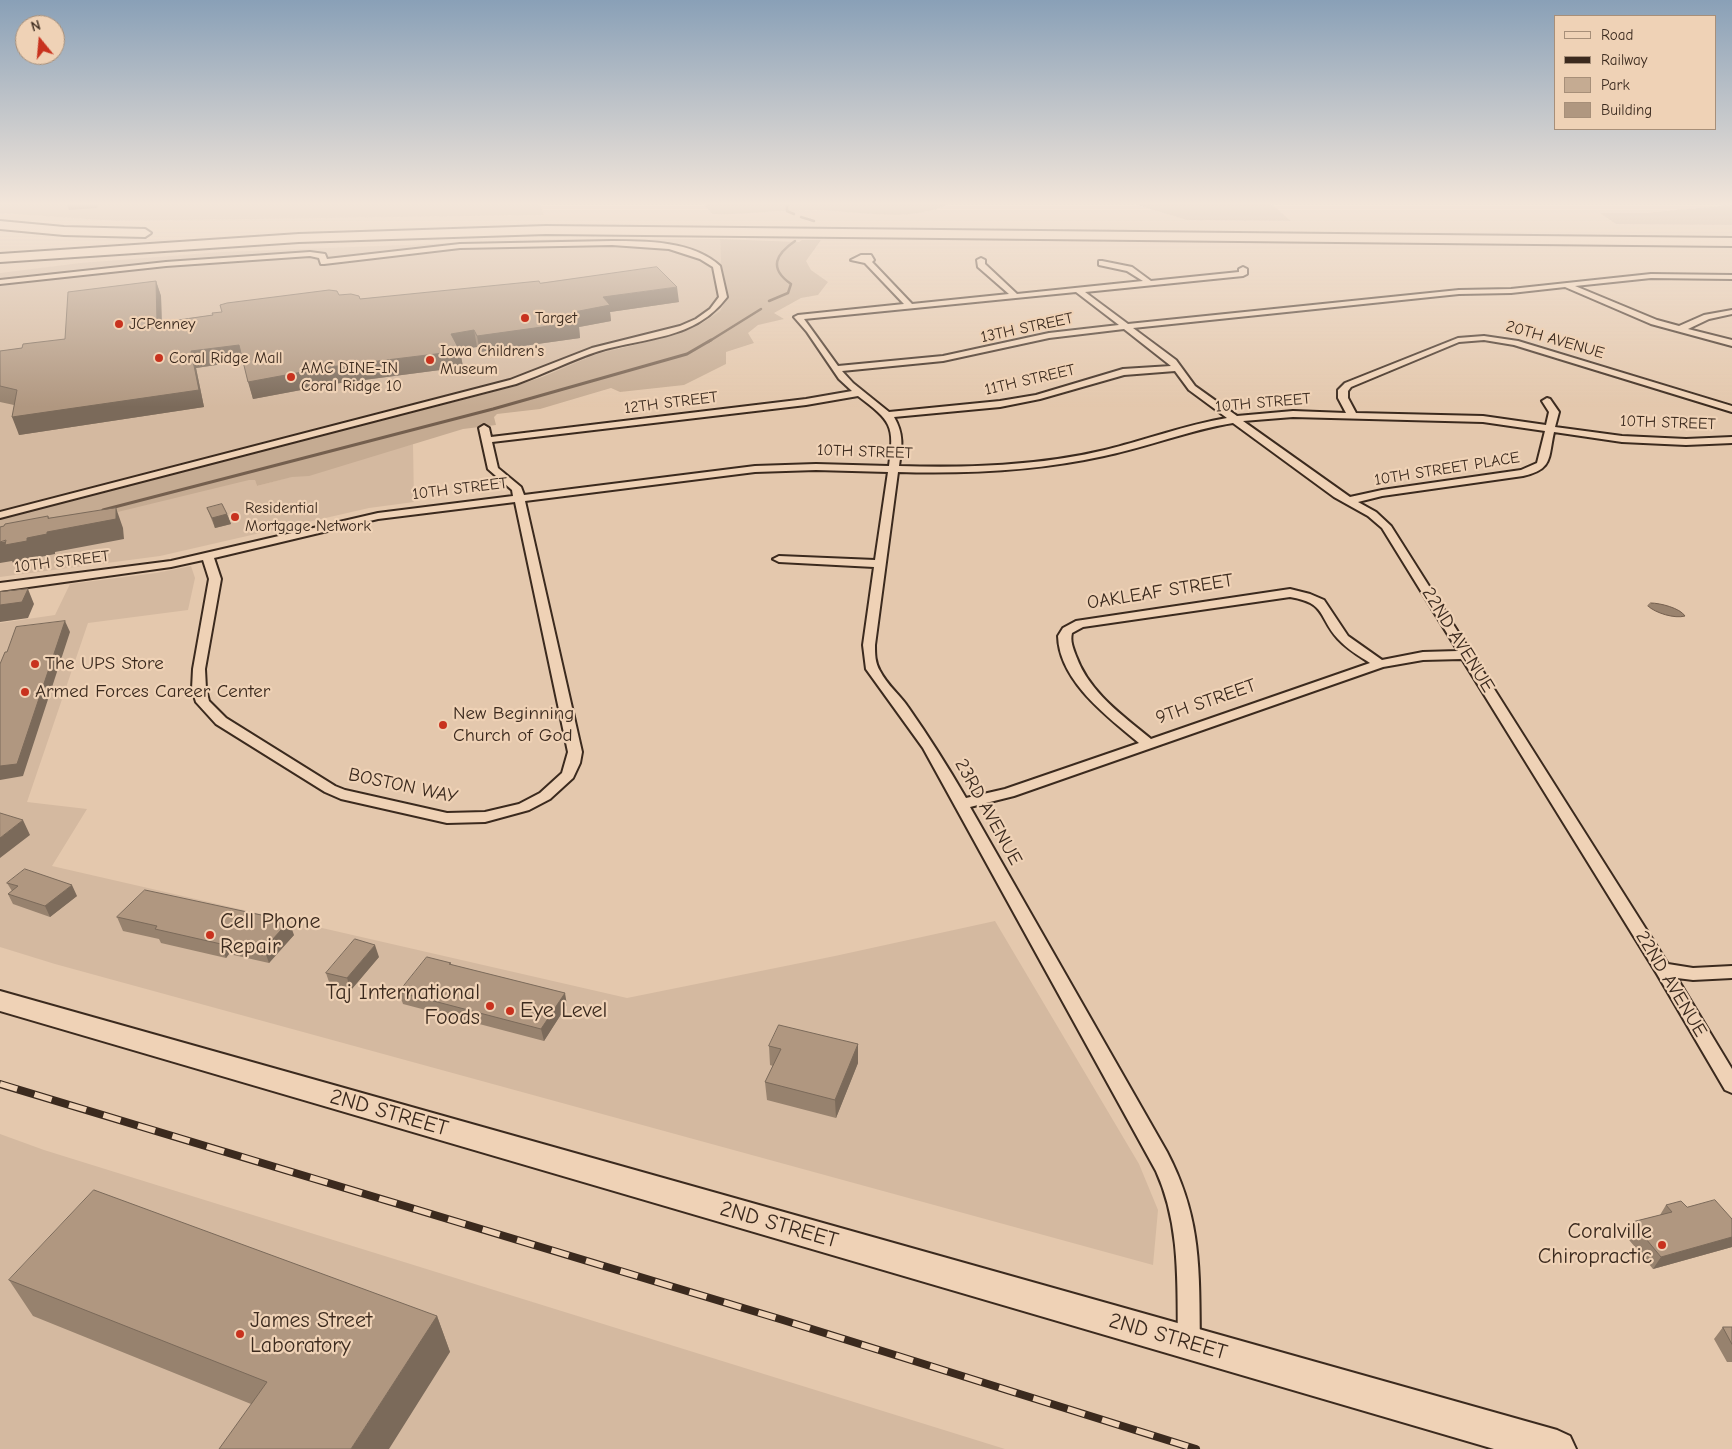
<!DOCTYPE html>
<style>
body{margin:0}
#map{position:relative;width:1732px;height:1449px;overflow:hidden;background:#e4c8ad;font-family:"Comic Neue",sans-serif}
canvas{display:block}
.legend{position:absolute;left:1554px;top:15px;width:162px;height:115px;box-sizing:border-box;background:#efd2b6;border:1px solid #a78f79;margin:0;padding:6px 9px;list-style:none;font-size:15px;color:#3b2a1e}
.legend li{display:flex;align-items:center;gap:10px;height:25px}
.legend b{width:25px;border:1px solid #a78f79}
.north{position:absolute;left:15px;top:15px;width:50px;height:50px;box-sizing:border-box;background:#efd2b6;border:1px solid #a78f79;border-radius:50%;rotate:343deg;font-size:14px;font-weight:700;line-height:20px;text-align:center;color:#3b2a1e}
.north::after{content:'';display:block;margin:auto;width:18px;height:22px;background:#c8321e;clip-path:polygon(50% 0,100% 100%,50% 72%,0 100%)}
</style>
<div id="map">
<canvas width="1732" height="1449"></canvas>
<ul class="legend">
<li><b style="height:6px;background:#efd2b6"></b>Road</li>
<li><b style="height:6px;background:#3b2a1e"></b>Railway</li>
<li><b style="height:14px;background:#c5ab92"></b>Park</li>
<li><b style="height:14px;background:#b09780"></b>Building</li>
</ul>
<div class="north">N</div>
</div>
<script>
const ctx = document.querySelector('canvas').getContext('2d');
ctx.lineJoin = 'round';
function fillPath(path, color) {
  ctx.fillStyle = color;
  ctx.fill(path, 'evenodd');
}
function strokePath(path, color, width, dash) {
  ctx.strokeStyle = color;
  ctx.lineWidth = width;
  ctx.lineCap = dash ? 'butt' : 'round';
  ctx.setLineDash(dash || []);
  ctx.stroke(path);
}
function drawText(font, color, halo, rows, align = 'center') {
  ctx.font = font + ' "Comic Neue",sans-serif';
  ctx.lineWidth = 4.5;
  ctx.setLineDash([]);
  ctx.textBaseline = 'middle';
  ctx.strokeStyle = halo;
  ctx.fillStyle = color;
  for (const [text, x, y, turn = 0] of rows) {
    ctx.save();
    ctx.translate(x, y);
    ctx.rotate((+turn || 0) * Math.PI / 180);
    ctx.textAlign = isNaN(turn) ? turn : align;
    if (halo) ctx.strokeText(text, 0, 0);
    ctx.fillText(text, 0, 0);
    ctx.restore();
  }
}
const built = new Path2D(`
 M0,204H540L544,215L115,221L0,213Z
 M560,239H720L721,263L728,296L720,311L699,325L674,335L622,347L512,387L0,518V273L80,263L221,252Z
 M413,444L414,502L369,508L160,556L0,577V535L93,518L254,476L257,486Z
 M191,566L195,578L188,610L88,623L27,802L87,809L52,866L627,998L835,956L995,921L1139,1164L1158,1210L1153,1265L55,964L0,947V623L55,615L70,584L156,573Z
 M0,1134L44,1150L1005,1449H0Z`);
const green = new Path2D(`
 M704,204H950C906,224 857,210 811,210C777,210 745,215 712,214Z
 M1134,204H1271L1291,221L1187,220Z
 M1732,205V225L1616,224L1600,213H1644Z
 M720,239L799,242L802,240H821L806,261L811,270L828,282L818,295L801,298L774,313L784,319L758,325L748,333L754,343L726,352V364L684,385L620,392L611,388L540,409L497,414L494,417L496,425L463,429L309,476L292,477L257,486L255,480H249L93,518L0,535V518L512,387L542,377L597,354L674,335L699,325L720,311L728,296L721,263Z`);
const water = new Path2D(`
 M1651,603C1660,603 1680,608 1685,616C1675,619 1655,613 1648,606Z`);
const streamFar1 = new Path2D(`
 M787,204V211L794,214
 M801,217L814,221
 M769,301L788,293L791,284C768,268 776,254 795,241
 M708,342L761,309`);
const stream = new Path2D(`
 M103,510L493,409L687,354L711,340`);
const street = new Path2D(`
 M612,241C647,241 693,241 720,266L727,297C695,340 646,337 599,351C571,360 544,374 516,384L0,518V512L510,380L592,348L680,326L696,319L710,309L719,297L713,267L700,259L669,249L612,245L460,248L324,264H321L319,258L310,256L166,266L0,284V280L166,262L310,252L325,254L327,259L460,244Z
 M861,255H871L874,260L872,262L912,304L1009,294L978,267L977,260L981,258L985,260V264L1017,294L1143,281L1127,271L1099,265V261H1102L1132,267L1151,281L1239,272V269L1243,267L1247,269V274L1243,276L1085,292L1128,324L1459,290L1511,289L1651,274L1732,275V279L1651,278L1575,286L1657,320L1679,326L1704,315L1732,310V314L1709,319L1688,329L1732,340V346L1651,324L1565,287L1511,293L1459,294L1133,328L1176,360L1195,386L1237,416L1293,411L1346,413L1338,398V390L1345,383L1458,338L1484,336L1518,341L1732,406V412L1514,345L1484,340L1459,342L1351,387L1348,391V398L1356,413L1483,416L1546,425L1549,412L1542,401L1547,398L1550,399L1559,412L1555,427L1622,436L1686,439L1732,437V443L1686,445L1622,442L1554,432C1548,459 1553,469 1523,476L1382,496L1358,502L1376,512L1391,526L1668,964L1693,968L1732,966V978L1693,980L1677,978L1732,1069V1093L1725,1090L1657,974L1462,659L1423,660L1383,667L1014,796L970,807L1167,1152C1202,1219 1199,1270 1200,1343L1197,1351L1189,1354L1181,1351L1178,1343C1177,1285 1181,1226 1156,1171L923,748L866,669L863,645L874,567L779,562L773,559L779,556L875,560L888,472L816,470L755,472L525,501L582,752L580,763L573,778L550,799L529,810L485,822L447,823L341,799L325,792L216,724L196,702L192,689L193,669L209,579L203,560L171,567L0,591V583L171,561L378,513L513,496L512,490L488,469L479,428L484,425L489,428L491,437L806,399L852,391L839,379L807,332L794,317L798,315L904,304L865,263L851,260ZM1076,292L1119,325L1049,333L943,356L838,366L804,319ZM1124,329L1171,366L1123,369L1036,395L1000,401L889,412L853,383L842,371L943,361L1049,338ZM1175,371L1189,390L1227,418C1185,425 1146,440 1105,450C1038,466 968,468 899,466C902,447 904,434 894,417L1000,407L1040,399L1124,375ZM858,396C891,421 895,425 889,466L816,464L755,466L524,495L521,487L498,468L492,442L806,405ZM1293,417L1483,422L1545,431L1537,463L1521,470L1382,490L1350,497L1243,421ZM1233,423L1334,497L1368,516L1382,528L1458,651L1423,652L1382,660L1348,636L1324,600L1310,594L1290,589L1076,621L1063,628L1058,636C1059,681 1108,717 1139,743L1005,789L966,798C948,767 929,737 908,707C900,695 887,685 880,671C875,663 875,654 875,645L898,472C968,474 1036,471 1104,456C1148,447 1189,430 1233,423ZM515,502L568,752L562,773L540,793L519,804L485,812L447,813L345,790L335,786L226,718L209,701L206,689L205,669L221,579L214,558L378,519ZM1290,597C1327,603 1318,617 1338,639C1347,649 1359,656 1370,663L1151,739C1122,715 1089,692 1076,656C1073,648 1070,641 1072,633L1083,627Z`);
const primary = new Path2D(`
 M0,991L1557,1430L1570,1436L1576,1449H1494L0,1011Z`);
const highway = new Path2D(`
 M0,221L64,227L145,229L151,233L145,237L64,235L0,229Z
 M546,226L1732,238V246L546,234L299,242L0,262V254L299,234Z`);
const rail = new Path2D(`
 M0,1084L783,1320L1196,1449`);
const wall = new Path2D(`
 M156,281L161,296L162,322L213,315L339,295L360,299L540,283L679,302L610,312L611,321L579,327L580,338L480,352L477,347L460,349L463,367L333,384L253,399L243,361L196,368L204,407L19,435L14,405L0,402V351L22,348L65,339Z
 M207,508L227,514L231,524L215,528Z
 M7,883L77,896L50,917L13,904L8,894L12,891Z
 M117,917L294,935L269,963L229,954L226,958L161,943L159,939L123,931Z
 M379,957L351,990L330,985L326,973Z
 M451,965L567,1005L544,1041L403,1004L399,992Z
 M858,1044V1063L836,1118L767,1100L765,1082L773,1066L770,1065L769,1046Z
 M1666,1205L1687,1207L1732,1219V1247L1653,1269L1625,1235L1632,1222L1660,1215Z
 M9,1280L437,1316L450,1352L251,1404L33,1316Z
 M1723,1327H1732V1362H1727L1714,1339Z`);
const shadedWall = new Path2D(`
 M67,204H99L97,208L69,210Z
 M156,281L161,296L162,339L157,323Z
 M677,287L679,302L610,312L611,321L579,327L580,338L480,352L477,336L574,312L603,297Z
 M474,330L477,347L454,350L451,334Z
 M239,345L243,361L196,368L204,407L19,435L12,417L191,351Z
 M460,351L463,367L333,384L253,399L248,382L329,367Z
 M116,508L123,528L124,539L55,552V554L35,558V561L14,565L12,561L0,563V542L27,538L48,518V516L54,531Z
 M227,514L231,524L215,528L212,518Z
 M28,589L34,604L28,618L0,622V605Z
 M65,621L70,632L23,776L0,780V766Z
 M23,820L30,835L0,858V838Z
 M72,885L77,896L50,917L45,906Z
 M289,921L294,935L269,963L264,949Z
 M224,940L229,954L226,958L221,944Z
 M375,945L379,957L351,990L347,978Z
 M565,993L567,1005L544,1041L541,1029Z
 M858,1044V1063L836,1118L835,1100Z
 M1732,1237V1247L1653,1269L1661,1257Z
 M437,1316L450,1352L389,1449H351Z`);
const building = new Path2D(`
 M657,267L677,287L603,297L610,305L574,312L577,316H574L578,322L477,336L474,330L451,334L460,351L329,367L248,382L239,345L191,351L199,390L12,417L17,390L0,386V351L22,348L23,344L65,339L68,292L156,281L157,323L213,315L212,313L222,312L220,305L227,303L329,290L337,291L339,295L351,294L359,296L360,299L539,281L540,283Z
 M222,504L227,514L212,518L207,508Z
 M116,508V519L47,532V534L27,538V541L5,545L6,540L0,542V527L4,526L5,524L48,516V518Z
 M28,589L22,602L0,605V592Z
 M65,621L17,764L0,766V664L5,652H7L16,627Z
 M0,813L23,820L0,838Z
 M25,869L72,885L45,906L8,894L18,886L7,883Z
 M145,890L289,921L264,949L224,940L221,944L155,929L157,926L117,917Z
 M355,939L375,945L347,978L326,973Z
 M427,957L451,963L449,964L565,993L541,1029L399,992Z
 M779,1025L858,1044L835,1100L765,1082L781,1049L769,1046Z
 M94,1190L437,1316L351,1449H219L267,1382L9,1280Z
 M1715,1200L1732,1219V1237L1661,1257L1632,1222L1672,1212L1666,1205L1681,1201L1687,1207Z
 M1723,1327H1732V1344Z`);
const markers = [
 [525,318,5,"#c8321e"],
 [119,324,5,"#c8321e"],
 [159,358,5,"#c8321e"],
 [430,360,5,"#c8321e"],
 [291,377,5,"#c8321e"],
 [235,517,5,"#c8321e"],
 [35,664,5,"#c8321e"],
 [25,692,5,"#c8321e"],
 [443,725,5,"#c8321e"],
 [210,935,5,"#c8321e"],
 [490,1006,5,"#c8321e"],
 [510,1011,5,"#c8321e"],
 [1662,1245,5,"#c8321e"],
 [240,1334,5,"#c8321e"]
];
const farPoinames = [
 ["Target",535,318],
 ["JCPenney",129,324],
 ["Iowa Children's",440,351],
 ["Museum",440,369],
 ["Coral Ridge Mall",169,358],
 ["AMC DINE-IN",301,368],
 ["Coral Ridge 10",301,386],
 ["Residential",245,508],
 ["Mortgage Network",245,526]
];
const farStreetnames = [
 ["13TH STREET",1027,328,-12],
 ["20TH AVENUE",1555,340,16],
 ["11TH STREET",1030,380,-13],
 ["12TH STREET",671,403,-7],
 ["10TH STREET",1263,403,-5],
 ["10TH STREET",1668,423,2],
 ["10TH STREET",865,452,2],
 ["10TH STREET PLACE",1447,469,-9],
 ["10TH STREET",460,489,-7],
 ["10TH STREET",62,562,-7]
];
const streetNames = [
 ["OAKLEAF STREET",1160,592,-9],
 ["22ND AVENUE",1458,640,58],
 ["9TH STREET",1206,702,-19],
 ["BOSTON WAY",403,786,12],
 ["23RD AVENUE",988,812,61],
 ["22ND AVENUE",1671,984,59]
];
const poiNames = [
 ["The UPS Store",45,664],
 ["Armed Forces Career Center",35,692],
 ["New Beginning",453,714],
 ["Church of God",453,736]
];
const nearPoinames = [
 ["Cell Phone",220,922],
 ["Repair",220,947],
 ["Taj International",480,993,"right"],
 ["Foods",480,1018,"right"],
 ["Eye Level",520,1011],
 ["Coralville",1652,1232,"right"],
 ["Chiropractic",1652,1257,"right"],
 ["James Street",250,1321],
 ["Laboratory",250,1346]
];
const nearStreetnames = [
 ["2ND STREET",389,1113,16],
 ["2ND STREET",779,1225,16],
 ["2ND STREET",1168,1337,16]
];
fillPath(built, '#d4b9a0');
fillPath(green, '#c5ab92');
fillPath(water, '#9a836e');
strokePath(water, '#745f4e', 1);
strokePath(streamFar1, '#745f4e', 2.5);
strokePath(stream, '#745f4e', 3);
strokePath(street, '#3b2a1e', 4);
strokePath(primary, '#3b2a1e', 4);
strokePath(highway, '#3b2a1e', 4);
fillPath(street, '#efd2b6');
fillPath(primary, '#efd2b6');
fillPath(highway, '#efd2b6');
strokePath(rail, '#3b2a1e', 8);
strokePath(rail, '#efd2b6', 5.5, [18]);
fillPath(wall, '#97826e');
fillPath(shadedWall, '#7b6a5a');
fillPath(building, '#b09780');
strokePath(building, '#7b6a5a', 1);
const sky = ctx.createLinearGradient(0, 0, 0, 407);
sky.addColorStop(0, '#89a0b7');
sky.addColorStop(0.5, '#f3e6da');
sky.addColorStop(1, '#f3e6da00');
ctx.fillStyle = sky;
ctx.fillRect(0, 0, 1732, 407);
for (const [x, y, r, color] of markers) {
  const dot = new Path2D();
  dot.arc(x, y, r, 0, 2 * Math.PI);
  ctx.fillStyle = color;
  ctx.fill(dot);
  strokePath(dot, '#efd2b6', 2);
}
drawText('16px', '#3b2a1e', '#efd2b6', farPoinames, 'left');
drawText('16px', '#3b2a1e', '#efd2b6', farStreetnames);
drawText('19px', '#3b2a1e', '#efd2b6', streetNames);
drawText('19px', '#3b2a1e', '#efd2b6', poiNames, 'left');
drawText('22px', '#3b2a1e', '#efd2b6', nearPoinames, 'left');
drawText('22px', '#3b2a1e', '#efd2b6', nearStreetnames);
</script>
